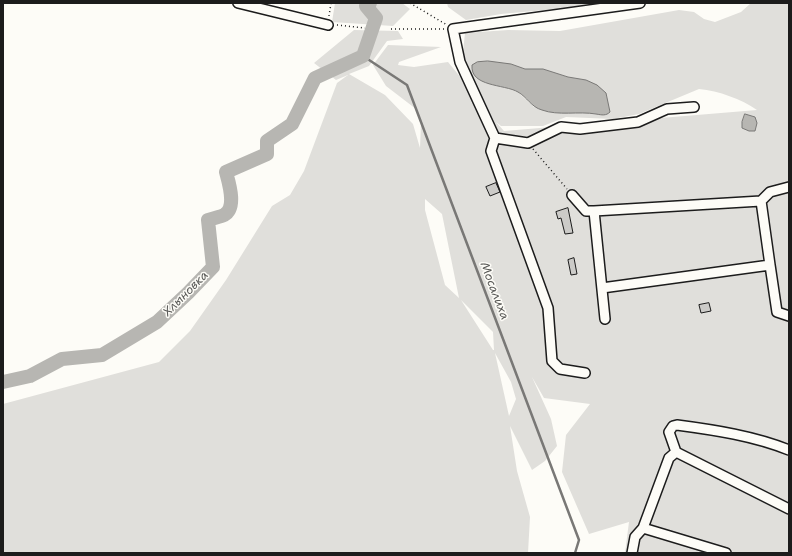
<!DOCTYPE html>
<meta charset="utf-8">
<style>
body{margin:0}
#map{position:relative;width:792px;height:556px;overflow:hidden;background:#fdfcf7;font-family:"Shantell Sans",sans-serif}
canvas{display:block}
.frame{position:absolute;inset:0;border:4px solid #1c1c1c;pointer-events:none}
</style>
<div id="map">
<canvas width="792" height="556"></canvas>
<div class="frame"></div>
</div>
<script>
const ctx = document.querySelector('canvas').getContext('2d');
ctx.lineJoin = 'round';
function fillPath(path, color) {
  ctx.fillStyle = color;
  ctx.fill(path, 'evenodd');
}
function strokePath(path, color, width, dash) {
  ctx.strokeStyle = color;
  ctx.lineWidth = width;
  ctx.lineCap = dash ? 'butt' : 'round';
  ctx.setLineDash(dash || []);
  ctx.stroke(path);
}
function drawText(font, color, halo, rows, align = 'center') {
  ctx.font = font + ' "Shantell Sans",sans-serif';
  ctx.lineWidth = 3;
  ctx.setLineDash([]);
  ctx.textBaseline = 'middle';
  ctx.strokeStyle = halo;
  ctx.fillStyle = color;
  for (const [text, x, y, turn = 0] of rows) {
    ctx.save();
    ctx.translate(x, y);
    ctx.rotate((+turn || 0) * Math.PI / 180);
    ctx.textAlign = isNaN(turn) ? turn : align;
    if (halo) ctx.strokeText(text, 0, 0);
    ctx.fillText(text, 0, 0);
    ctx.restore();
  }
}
const green = new Path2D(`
 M335,3H402L410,9L393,26L332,22Z
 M447,3H623L501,14L466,20L448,7Z
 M751,3H789V553H625L629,522L589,534L562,472L566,435L590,404L544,398L532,377L551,419L557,446L545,461L532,470L510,426L517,471L530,517L528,553H3V404L159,362L190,331L226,280L272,206L290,195L304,171L337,83L348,75L336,80L314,63L354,30L398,31L403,39L387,41L369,66L349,74L385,95L413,124L420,148L421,122L416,109L386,86L373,65L388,45L441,47L399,62L398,65L414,67L448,62L480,101L463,52L465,33L508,30L560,31L679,10L694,12L704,19L715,22L741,12ZM511,64L525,69H543L568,77L586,80L604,115L583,112L554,113L534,107L518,92L480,80ZM699,89C719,91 741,99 757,110L504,131L496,122L501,126H543L566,117L613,119L639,114ZM425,199L442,214L459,298L445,285L425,210ZM461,300L493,332L494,350H493ZM495,353L511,382L516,399L509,416Z`);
const water = new Path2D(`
 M488,61L511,64L525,69H543L568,77L586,80L597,85L606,93L610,112C606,116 602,115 596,114C579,111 558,116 542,110C531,107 527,97 518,92C504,84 470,87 472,65L477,62Z
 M745,114L755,117L757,123L755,131H749L742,128V122Z`);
const stream = new Path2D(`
 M363,56L407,85L579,540L575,553`);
const river = new Path2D(`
 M3,382L30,376L62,359L102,355L157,322L188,293L213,267L208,220C213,218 220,217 224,215C237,208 229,183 226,172L267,154V141L292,124L315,78L363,56L376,18L366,6L370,3`);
const building = new Path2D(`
 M496,183L500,192L490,196L486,187Z
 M568,208L573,233L565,234L561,218L558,219L556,212Z
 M574,258L577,274L571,275L568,260Z
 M709,303L711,311L701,313L699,305Z`);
const path = new Path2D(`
 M410,3L447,25
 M329,16L331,3
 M337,25L365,28
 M391,29H445
 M533,149L567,189`);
const minor = new Path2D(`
 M238,3L328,25
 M640,3L453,29L460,62L495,138L528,143L561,127L580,129L638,122L667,109L694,107
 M495,138L491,151L548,308L552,361L560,369L585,373
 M572,195L586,211H594L761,201L770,192L789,187
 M594,211L605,319
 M770,265L777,312L789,316
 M602,288L770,265L761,201
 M789,450C754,436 715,430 677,425L673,426L669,432L676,452L789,509
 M676,452L669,458L643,528L726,553
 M632,553L635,537L643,528`);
const waterNames = [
 ["Мосалиха",494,291,69],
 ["Хлыновка",186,294,-45]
];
fillPath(green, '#e0dfdb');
fillPath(water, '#b7b6b2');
strokePath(water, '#797876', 1);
strokePath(stream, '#797876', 2.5);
strokePath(river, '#b7b6b2', 14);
fillPath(building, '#cccbc8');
strokePath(building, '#1c1c1c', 1);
strokePath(minor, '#1c1c1c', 12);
strokePath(path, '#1c1c1c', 1.5, [1, 3]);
strokePath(minor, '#fdfcf7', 9);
drawText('italic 12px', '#5a5a58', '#fdfcf7', waterNames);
</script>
